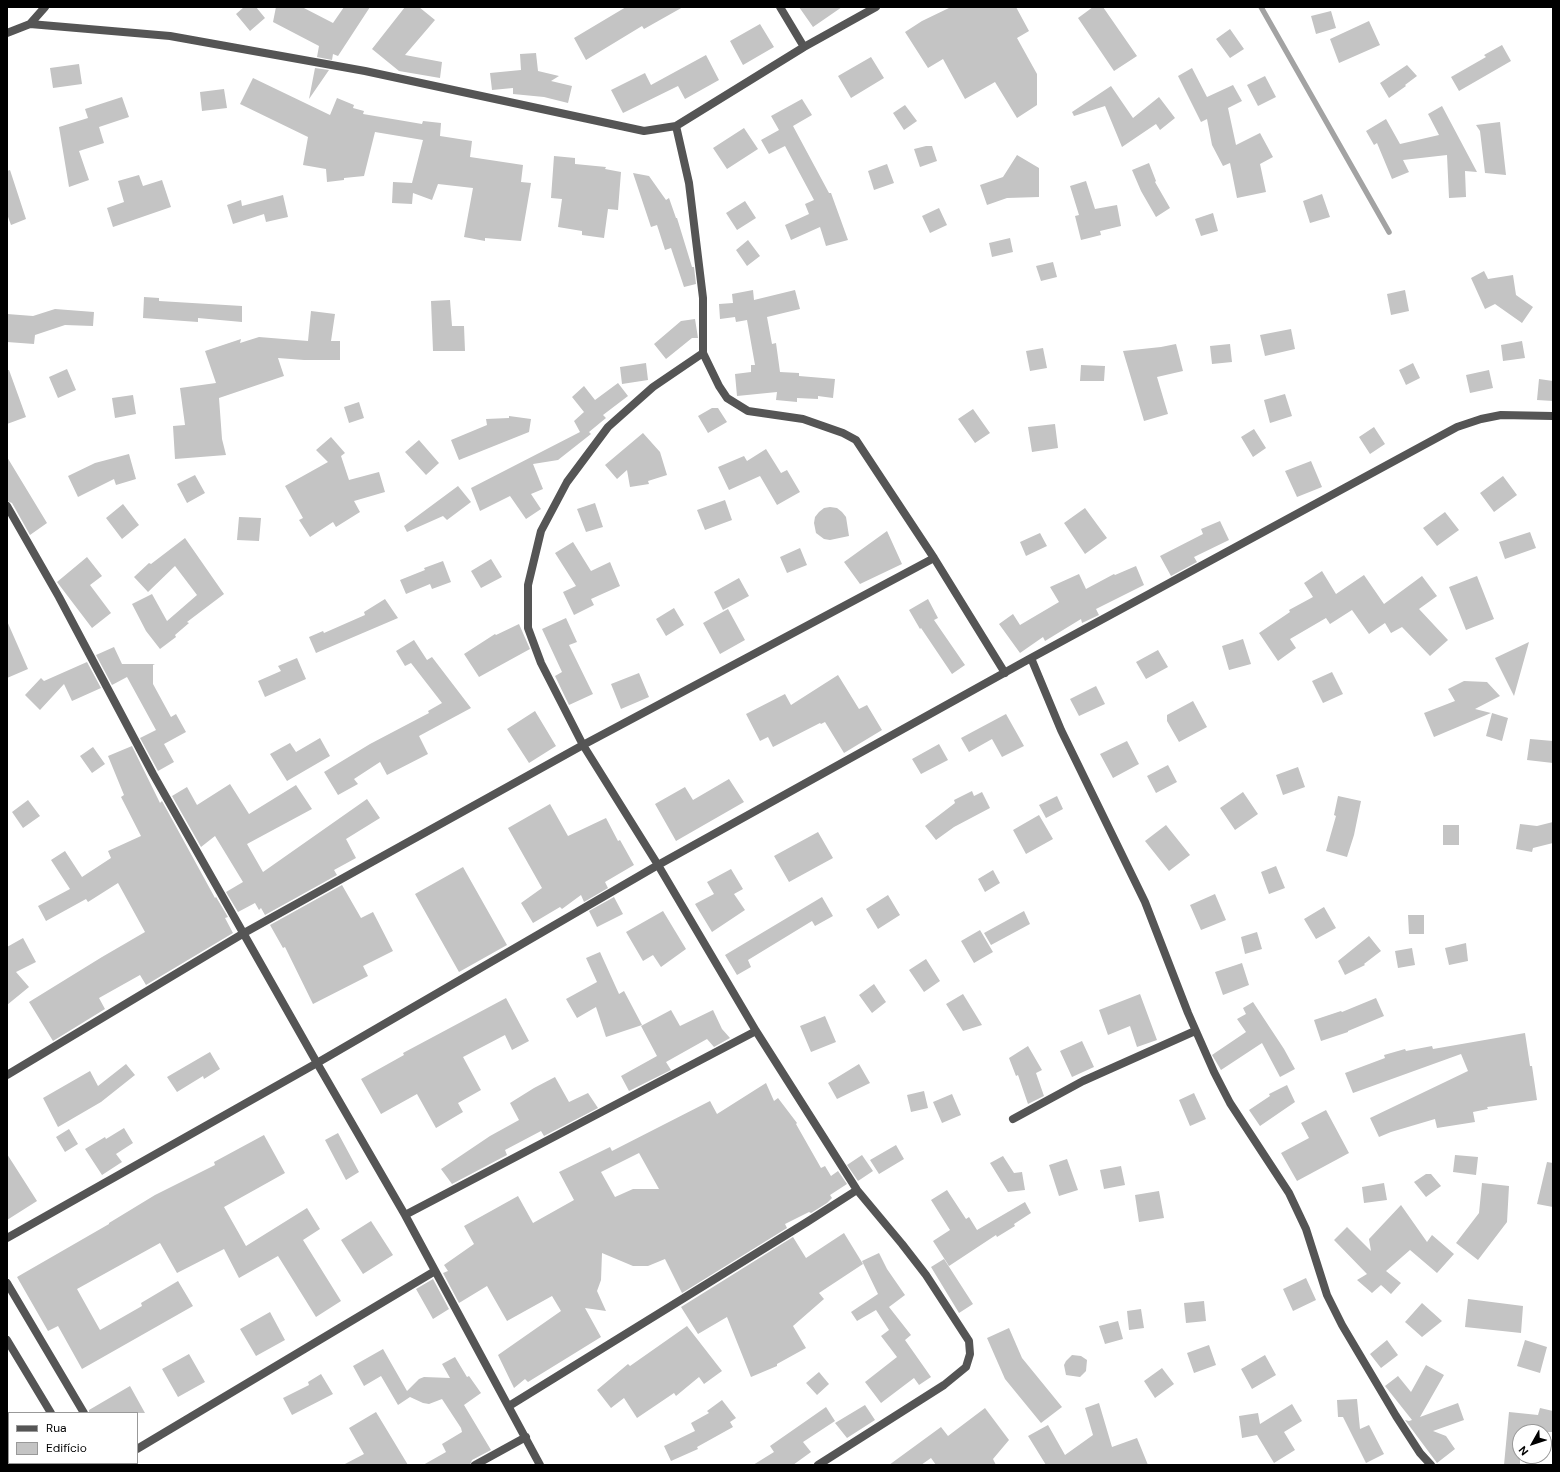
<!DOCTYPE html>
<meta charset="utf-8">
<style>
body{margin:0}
#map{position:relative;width:1560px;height:1472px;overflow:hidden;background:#fff;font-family:"DM Sans",sans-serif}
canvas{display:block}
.frame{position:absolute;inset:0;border:8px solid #000;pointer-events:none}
.legend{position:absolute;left:8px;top:1412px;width:130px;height:52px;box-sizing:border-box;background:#fff;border:1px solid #999;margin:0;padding:5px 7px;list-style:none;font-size:12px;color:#000}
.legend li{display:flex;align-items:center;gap:8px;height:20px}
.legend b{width:20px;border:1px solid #999}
.north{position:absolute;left:1512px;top:1424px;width:40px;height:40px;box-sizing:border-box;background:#fff;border:1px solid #999;border-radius:50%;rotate:231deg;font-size:11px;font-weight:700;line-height:16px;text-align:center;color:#000}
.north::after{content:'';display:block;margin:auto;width:14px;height:18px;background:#000;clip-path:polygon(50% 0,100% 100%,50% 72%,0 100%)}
</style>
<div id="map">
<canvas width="1560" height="1472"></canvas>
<div class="frame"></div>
<ul class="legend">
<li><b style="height:5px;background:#555"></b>Rua</li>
<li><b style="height:11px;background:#c4c4c4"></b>Edifício</li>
</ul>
<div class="north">N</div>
</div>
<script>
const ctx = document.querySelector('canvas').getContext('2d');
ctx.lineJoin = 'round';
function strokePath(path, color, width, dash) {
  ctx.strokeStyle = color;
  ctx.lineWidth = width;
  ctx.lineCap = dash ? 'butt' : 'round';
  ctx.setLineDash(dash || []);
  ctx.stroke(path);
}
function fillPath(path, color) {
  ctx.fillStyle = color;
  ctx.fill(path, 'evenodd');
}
const stream = new Path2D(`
 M1261,7L1389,232`);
const building = new Path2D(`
 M244,7H256L265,18L250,31L236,14Z
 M276,7H302L333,23L344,7H370L338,56L333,54L332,60L317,57L319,46L273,22Z
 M405,7H419L435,20L405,55L442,62L440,78L399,71L372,49Z
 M626,7H683L644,29L642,26L586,60L574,38Z
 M799,7H842L813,27Z
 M951,7H1016L1029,31L1017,38L1037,74V105L1017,118L995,82L965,99L943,59L928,68L905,32L922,21Z
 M1093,7H1103L1137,56L1114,71L1078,18Z
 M1331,11L1336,28L1316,34L1311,16Z
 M1369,21L1380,45L1339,63L1330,39Z
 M760,24L774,47L743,65L730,41Z
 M1230,29L1244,49L1230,58L1216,39Z
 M1502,45L1511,61L1459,91L1451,77L1486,57L1484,55Z
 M536,53L538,71L559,76L551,81L572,86L568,103L544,97L513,94V88L492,90L490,73L521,70L520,54Z
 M706,55L719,80L685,99L678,86L623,113L611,90L645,73L651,85Z
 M871,57L884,78L851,98L838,76Z
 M79,64L82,84L53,88L50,68Z
 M1407,65L1417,76L1405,85L1406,86L1389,98L1380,83Z
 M315,68L329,70L309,99Z
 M1192,68L1207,97L1233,85L1242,101L1228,108L1236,145L1260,133L1273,157L1260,164L1266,192L1237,198L1230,163L1223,166L1212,145L1207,119L1201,122L1178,76Z
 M1265,76L1276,97L1258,106L1247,85Z
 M253,78L330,115L337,98L354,105L353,108L364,111L363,114L422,124L423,121L441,123L440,136L472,141L470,157L523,165L521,182L531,183L521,241L485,238V241L464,237L473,188L438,184L432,200L413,193L412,204L392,203L393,182L412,183L423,140L375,132L364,176L344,178V180L327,182L326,169L303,165L308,137L240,104Z
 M1111,86L1133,118L1159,97L1175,118L1160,130L1156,124L1122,147L1105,106L1074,116L1072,112Z
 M224,89L227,108L202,111L200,92Z
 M122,97L129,117L99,127L104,143L79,151L89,180L69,187L59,127L88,118L85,109Z
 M802,99L812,115L793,126L829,193H831L848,240L826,246L820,227L791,240L785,225L809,214L805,204L814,200L785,146L769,154L761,140L779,130L771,116Z
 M905,105L917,121L904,130L893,113Z
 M1442,106L1477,172L1465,171L1466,197L1449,198L1447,155L1403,160L1409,172L1392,179L1377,143L1374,145L1366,131L1386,119L1400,144L1439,135L1428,114Z
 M1500,122L1506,175L1485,173L1480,131L1476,125Z
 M744,128L758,149L727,169L713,148Z
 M926,146H932L937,161L920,167L914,149Z
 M1017,155L1039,168V197L1007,198L987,205L980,185L1003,177Z
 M554,156L575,158V164L606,167L605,169L621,172L618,210L608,209L604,238L582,235V231L558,227L562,199L551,198Z
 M1149,163L1156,181L1155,182L1170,208L1156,217L1141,191L1132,170Z
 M887,164L894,183L874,190L868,171Z
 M10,170L26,219L11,225L7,214V171Z
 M633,173L649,176L666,200L669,198L676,218H677L692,267H694L696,284L684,287L671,248L665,250L657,225L651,227Z
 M139,175L143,186L162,180L171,207L113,227L107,208L124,202L118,181Z
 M1086,181L1095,209L1117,205L1121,226L1100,231L1101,235L1081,240L1075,216L1079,215L1070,186Z
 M1322,194L1330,217L1310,223L1303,201Z
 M283,195L288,217L266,222L264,214L233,224L227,205L241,200L242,206Z
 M745,201L756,218L737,230L726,213Z
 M939,208L947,225L930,233L922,216Z
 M1213,213L1218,231L1201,236L1195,219Z
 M1010,238L1013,252L992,257L989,243Z
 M748,240L760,256L747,266L736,250Z
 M1053,262L1057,277L1041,281L1036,266Z
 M1484,271L1488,279L1513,275L1516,295L1533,307L1522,323L1495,304L1485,309L1471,278Z
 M753,290L754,300L795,290L800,309L767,317L772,344L776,343L780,372L799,373V376L835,379L833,398L818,396V399L797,398V402L776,400L777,392L737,396L735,374L751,372V365H755L747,320L736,322L735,317L720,319L719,304L733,303L732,294Z
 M1405,290L1409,311L1391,315L1387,294Z
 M144,297L159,298V301L242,306V322L198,318V322L143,318Z
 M450,300L452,326H464L465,351H433L431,301Z
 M55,309L94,312L93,326L65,325L35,335L34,344L7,342V314L33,316Z
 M311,311L335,314L331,341H340V360H304L278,358L284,376L219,398L222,439L226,455L175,459L173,426L185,425L180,388L216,383L205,351L241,339L240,343L259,337L308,341Z
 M695,319L698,338H692L666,359L654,344L681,321Z
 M1291,329L1295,349L1265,356L1260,335Z
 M1522,341L1525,358L1503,361L1501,345Z
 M1176,344L1183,371L1157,377L1168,414L1144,421L1123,351L1161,347Z
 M1230,344L1232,362L1212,364L1210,346Z
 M1043,348L1047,368L1030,371L1026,351Z
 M646,363L648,380L622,384L620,367Z
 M1413,363L1420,378L1406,385L1399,370Z
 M1081,365L1105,366L1104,381H1080Z
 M67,369L76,390L58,398L49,377Z
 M7,370H9L26,417L7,424Z
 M1489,370L1493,388L1470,393L1466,375Z
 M1539,379L1553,381V401L1537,400Z
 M618,383L628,396L603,415L606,418L589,432L591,434L558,460L533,464L543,489L531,494L541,509L526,519L510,496L480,511L471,488L580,432L574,421L584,412L572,397L584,386L595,400Z
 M1285,394L1292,416L1270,423L1264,400Z
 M133,395L136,414L115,418L112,398Z
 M359,402L364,418L349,423L344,407Z
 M712,408H718L727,422L708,433L698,416Z
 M973,409L990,433L975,443L958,419Z
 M509,416L531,419L529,432L459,460L451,440L487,425L486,419L509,418Z
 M1055,424L1058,448L1032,452L1028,427Z
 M1374,427L1385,444L1370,454L1359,437Z
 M1254,429L1266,448L1253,457L1241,437Z
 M643,433L660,452L667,475L648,481L649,484L630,487L627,470L617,479L605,465Z
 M331,437L345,453L341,456L349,480L379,472L385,492L354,501L360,512L336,527L333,522L310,537L299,520L303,518L285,486L328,462L316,450Z
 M419,440L439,463L426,475L405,452Z
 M766,449L781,473L787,470L800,492L777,505L760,476L729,490L718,467L744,456L747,461Z
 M129,454L136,479L116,485L114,479L78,497L68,476L95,463Z
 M7,457L47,523L30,535L12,503L7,501Z
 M1311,461L1322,487L1297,497L1285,471Z
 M195,475L205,493L187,503L177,484Z
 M1503,476L1517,495L1494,512L1480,493Z
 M458,486L471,502L447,520L443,516L407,532L404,526Z
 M725,500L732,520L705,530L697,510Z
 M595,503L603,527L586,532L577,509Z
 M123,504L139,525L122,539L106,518Z
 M830,507L837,508L842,512L846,517L849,536L830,540L824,539L816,533L814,523L815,517L819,512L824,508Z
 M1085,508L1107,538L1085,554L1064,523Z
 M1445,512L1459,530L1437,546L1423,528Z
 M239,517L261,518L259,541L237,540Z
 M1220,521L1229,540L1194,557L1197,562L1171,576L1160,556L1203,534L1201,529Z
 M887,531L902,564L860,584L844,562Z
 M1530,532L1536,548L1505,559L1499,542Z
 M1040,533L1047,546L1026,556L1020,542Z
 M185,538L224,594L187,622L189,623L175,635L176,637L160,649L146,631L132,604L152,594L167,621L197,595L175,566L148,592L134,577L149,563L151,564Z
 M573,542L591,571L610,562L620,586L591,599L594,605L574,615L563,592L576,586L555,553Z
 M800,548L807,565L787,573L780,557Z
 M87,557L102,576L90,585L111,613L92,628L57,582Z
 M491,559L502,577L481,588L471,571Z
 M443,561L451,582L432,589L430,584L406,594L400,580L425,570L424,568Z
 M1136,566L1144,585L1096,609L1099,615L1082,623L1081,619L1045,641L1043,637L1020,653L999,624L1013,614L1020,625L1059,602L1050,587L1079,574L1086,589L1114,574L1115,575Z
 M1322,571L1336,594L1364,575L1384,604L1422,576L1437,596L1419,609L1448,640L1430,656L1402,627L1391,633L1385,623L1369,634L1352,610L1330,624L1326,618L1290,639L1296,648L1278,661L1259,633L1290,612L1289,610L1313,597L1304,583Z
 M1477,576L1494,619L1466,630L1449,587Z
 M739,578L749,596L723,610L714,592Z
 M385,599L398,618L316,653L309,637L323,631L324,633L365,615L364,612Z
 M928,599L938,618L934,620L965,665L952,674L921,628L920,629L909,610Z
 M674,608L684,625L666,636L656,619Z
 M728,609L745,640L720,654L703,623Z
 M566,618L577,642L569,645L593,694L569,705L555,676L562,672L542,629Z
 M7,621L28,669L7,678Z
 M519,624L530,649L479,677L464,654L495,634L496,635Z
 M1243,639L1251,664L1229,670L1222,646Z
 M414,640L427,660L432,657L471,708L419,736L428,754L387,775L380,762L354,779L358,784L338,795L324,772L370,744L429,713L428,711L442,703L411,663L405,666L396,651Z
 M1529,642L1514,696L1495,658Z
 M114,647L122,664H155L153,665V684L171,717L176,714L186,732L164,744L174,762L158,771L140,738L156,730L127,677L112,685L96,655Z
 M1158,650L1168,667L1146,679L1136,662Z
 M297,658L306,679L265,697L258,681L281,671L278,666Z
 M87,662L101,688L72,701L64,684L40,710L25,695L41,678L44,681Z
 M1332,672L1343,694L1323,703L1312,681Z
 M639,673L649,697L621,709L611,684Z
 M838,675L859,709L867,705L882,730L844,753L825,722L821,724L820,723L773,747L768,737L760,741L746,714L785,694L791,705Z
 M1464,681L1487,682L1500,696L1475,709L1491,713L1434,737L1424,713L1455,701L1448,689Z
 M1096,686L1105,704L1079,716L1070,699Z
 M1193,701L1207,727L1179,742L1167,721V715Z
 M535,711L556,746L529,763L507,729Z
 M1492,713L1508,718L1502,741L1486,736Z
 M1006,714L1024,746L1002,757L992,739L969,752L961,738Z
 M320,738L330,756L287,781L270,754L290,743L296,752Z
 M1530,739L1553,741V763L1527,760Z
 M1127,741L1139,764L1113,778L1100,754Z
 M939,744L948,760L921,774L912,759Z
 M132,746L160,803L162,801L215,898L216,897L228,917L225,918L233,933L146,985L140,975L99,998L105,1009L53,1041L29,1002L102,957L145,932L118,883L88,902L86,899L46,921L38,906L70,889L51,860L65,851L82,877L111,858L108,851L141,836L121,797L124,795L108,756Z
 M93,747L105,764L92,773L80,756Z
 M1168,765L1177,782L1156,793L1147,776Z
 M1298,767L1305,787L1283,795L1276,775Z
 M729,779L744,802L676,841L655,804L685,787L693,800Z
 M230,784L249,814L296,785L312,809L247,844L263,872L367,799L380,818L346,839L356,858L334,870L337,875L265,915L261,908L259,910L255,903L238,912L226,892L243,882L215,836L201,847L172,796L187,787L197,805Z
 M972,791L974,796L982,792L990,808L954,827L936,840L925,826L955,803L954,800Z
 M1243,792L1258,814L1235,830L1220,808Z
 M1057,796L1063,809L1046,818L1039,805Z
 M1338,796L1361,801L1354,835L1347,857L1326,851L1336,816L1334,815Z
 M28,800L40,816L23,828L12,812Z
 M550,804L568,836L606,818L618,841L620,840L634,865L605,882L608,888L584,902L581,895L562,909L560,907L533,923L521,903L542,888L508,828Z
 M1039,815L1053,839L1026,854L1013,830Z
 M1553,822V843L1533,848L1532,852L1516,849L1520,824L1537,826Z
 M1166,825L1190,855L1169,871L1145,841Z
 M1443,825H1459V845H1443Z
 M818,832L833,858L789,882L774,856Z
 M1276,866L1285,888L1269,894L1261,872Z
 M463,867L507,945L459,972L415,894Z
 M731,869L743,889L734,894L745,910L712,932L695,904L714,894L707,882Z
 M993,870L1000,883L985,892L978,879Z
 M342,885L361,918L373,912L393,951L363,966L368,976L313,1004L285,947L283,948L270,925Z
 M1215,894L1226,920L1201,930L1190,905Z
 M888,895L900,915L878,929L866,909Z
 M614,897L623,914L597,927L589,911Z
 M822,897L833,916L815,926L812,921L748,960L751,967L737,975L725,955Z
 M1324,907L1336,928L1316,939L1304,919Z
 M663,911L686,949L661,967L653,955L643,961L626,932Z
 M1024,911L1030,924L991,945L984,933Z
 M1408,915H1424V934H1409Z
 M980,930L993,952L974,963L961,941Z
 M1257,932L1262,949L1245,954L1241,937Z
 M1369,936L1381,951L1364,964L1365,965L1345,975L1338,961Z
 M23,938L36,962L16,972L29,987L7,1005V947Z
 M1466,943L1468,961L1449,965L1445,948Z
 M1412,948L1415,965L1398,968L1395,951Z
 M600,952L619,994L624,991L642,1025L606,1037L596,1007L577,1018L566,999L597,982L586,958Z
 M926,959L940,981L924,992L909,970Z
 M1242,963L1249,985L1223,995L1215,972Z
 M874,984L886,1002L872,1013L859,995Z
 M963,994L982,1025L963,1031L946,1004Z
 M1140,994L1157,1040L1137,1047L1130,1026L1108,1035L1099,1010Z
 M506,998L529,1041L512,1050L505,1035L463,1057L481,1090L458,1103L463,1112L436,1128L417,1094L381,1114L361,1079L404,1055L403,1053Z
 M1376,998L1384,1016L1348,1031V1032L1321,1041L1314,1020L1341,1011L1342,1012Z
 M1253,1002L1284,1049L1295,1069L1280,1077L1262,1043L1221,1070L1212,1055L1246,1032L1237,1019L1246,1014L1243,1008Z
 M671,1010L680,1026L713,1010L722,1029L730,1038L714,1047L707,1039L666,1062L671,1070L629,1091L621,1076L657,1056L641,1026Z
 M825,1016L836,1042L811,1052L800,1026Z
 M1525,1033L1530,1066H1532L1537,1100L1487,1107L1488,1109L1473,1112L1475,1122L1437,1128L1435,1119L1391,1132L1379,1137L1370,1118L1468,1071L1461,1054L1353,1093L1345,1073L1385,1058L1384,1055L1405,1049L1406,1051L1432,1046L1433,1049Z
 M1082,1041L1094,1067L1072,1077L1060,1051Z
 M1028,1046L1042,1070L1036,1073L1044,1096L1028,1104L1018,1075L1016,1076L1009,1058Z
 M210,1052L220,1069L204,1079L203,1076L177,1092L167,1077Z
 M126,1064L135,1075L101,1102L58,1127L43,1098L90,1071L98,1086Z
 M859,1064L870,1083L837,1099L828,1083Z
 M555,1077L569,1102L588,1093L598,1108L544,1136L541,1131L505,1150L507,1155L452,1184L441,1169L490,1136L519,1120L510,1103L534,1088Z
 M766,1083L774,1101L778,1098L797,1123L796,1124L821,1168L825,1166L831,1176L838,1171L847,1184L830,1195L832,1198L827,1203L811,1213L809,1212L785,1224L787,1228L682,1293L665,1259L648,1266H633L602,1253L601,1280L597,1291L606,1311L585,1308L601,1337L528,1382L525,1379L514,1388L498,1355L561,1311L552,1296L507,1321L487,1286L459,1303L443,1273L448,1271L444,1265L474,1244L464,1226L518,1196L533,1223L574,1200L559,1172L610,1147L612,1151L710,1101L717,1114ZM639,1153L659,1189H633L615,1197L601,1172Z
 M1287,1085L1295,1102L1260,1126L1249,1110L1270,1096L1269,1094Z
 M924,1091L928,1108L911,1112L907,1095Z
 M1194,1093L1206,1119L1190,1126L1179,1100Z
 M952,1094L961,1115L942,1123L933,1102Z
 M1326,1110L1349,1153L1297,1181L1281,1153L1309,1138L1301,1123Z
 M124,1128L133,1143L116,1154L122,1162L102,1175L85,1149L105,1137L106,1139Z
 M69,1129L78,1144L65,1152L56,1137Z
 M338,1133L359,1172L346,1180L325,1140Z
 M264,1135L285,1173L224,1207L246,1246L307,1208L320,1229L303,1240L341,1301L316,1317L278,1256L239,1278L224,1249L177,1273L160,1243L77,1289L100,1330L142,1306L141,1303L178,1281L193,1306L82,1369L58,1326L48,1331L17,1277L109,1224V1223L155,1195L215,1165L214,1162Z
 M896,1145L904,1159L879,1174L870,1160Z
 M7,1154L37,1201L7,1220Z
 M862,1155L873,1171L858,1181L847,1165Z
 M1455,1155L1478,1157L1476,1175L1453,1172Z
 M1003,1156L1014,1173L1022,1172L1025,1190L1008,1192L990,1163Z
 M1067,1159L1078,1190L1059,1196L1049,1165Z
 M1547,1162L1553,1163V1207L1537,1204Z
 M1121,1166L1125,1185L1104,1189L1100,1170Z
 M1426,1174H1431L1441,1186L1426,1197L1414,1182Z
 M1384,1183L1387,1200L1364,1203L1362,1187Z
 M1482,1183L1509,1186L1507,1222L1478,1260L1456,1243L1479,1213Z
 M947,1190L966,1219L969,1217L977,1230L1025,1202L1031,1213L1014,1224L1015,1226L997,1237L996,1235L949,1266L933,1241L950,1230L931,1200Z
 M1159,1191L1164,1218L1139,1222L1135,1195Z
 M1401,1205L1427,1242L1432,1235L1454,1254L1437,1273L1410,1250L1386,1271L1401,1283L1391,1294L1381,1285L1372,1293L1357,1280L1367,1274L1334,1240L1347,1227L1371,1251L1369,1239Z
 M371,1221L393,1255L363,1274L341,1240Z
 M844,1233L863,1264L819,1293L824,1299L793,1326L806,1348L777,1364V1366L751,1377L727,1317L698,1334L681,1307L793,1237L806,1258Z
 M879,1253L887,1269L905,1295L889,1307L911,1335L905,1340L931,1377L919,1385L914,1378L881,1403L865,1382L897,1357L881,1336L889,1330L876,1310L857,1321L851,1312L878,1294L862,1261Z
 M944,1259L973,1304L959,1313L931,1267Z
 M1306,1278L1316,1300L1293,1311L1283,1289Z
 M433,1279L449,1309L433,1319L416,1289Z
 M1468,1299L1523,1306L1521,1333L1465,1327Z
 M1204,1301L1206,1321L1186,1323L1184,1303Z
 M1422,1303L1442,1321L1422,1337L1405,1322Z
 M1141,1309L1144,1328L1129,1330L1127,1311Z
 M270,1312L285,1340L256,1356L240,1329Z
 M1118,1321L1123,1339L1105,1344L1099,1326Z
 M687,1326L722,1371L704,1384L699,1377L676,1396L674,1393L637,1418L624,1398L611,1408L597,1390L628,1364L630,1366Z
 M1009,1328L1022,1358L1062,1407L1041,1423L1005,1379L987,1338Z
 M1387,1340L1398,1355L1381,1368L1370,1354Z
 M1525,1340L1547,1347L1540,1373L1517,1366Z
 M1209,1345L1216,1365L1194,1373L1187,1353Z
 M383,1349L407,1391L419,1379L424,1377L450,1378L442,1364L455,1357L467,1377L469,1376L481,1393L464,1405L491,1450L472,1460L470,1465H423L446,1452L442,1444L462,1432L461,1428L442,1399L429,1404L423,1403L410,1397L398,1405L381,1376L364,1386L353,1366Z
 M189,1354L205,1382L178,1397L162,1369Z
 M1072,1355L1081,1356L1087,1360L1086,1371L1080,1377L1066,1375L1064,1365L1066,1361Z
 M1265,1355L1276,1375L1252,1389L1241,1369Z
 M1426,1365L1444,1375L1420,1417L1458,1403L1464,1420L1433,1431L1446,1436L1455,1449L1437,1463L1405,1420L1409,1421L1412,1420L1385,1386L1398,1376L1411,1392Z
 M1162,1368L1174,1384L1155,1398L1144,1381Z
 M819,1372L829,1384L817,1395L806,1383Z
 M321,1374L333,1394L292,1415L283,1398L309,1385L308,1382Z
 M130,1386L145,1413H89V1410Z
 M1357,1399L1360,1429L1369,1425L1384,1454L1366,1463L1343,1417H1338L1337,1400Z
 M722,1400L736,1418L730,1422L733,1427L697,1447L698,1449L671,1461L664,1446L695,1431L691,1423L709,1413L707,1411Z
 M1099,1403L1112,1447L1137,1438L1148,1465H1046L1028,1436L1048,1425L1065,1455L1093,1435L1085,1408Z
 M1292,1404L1302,1421L1284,1432L1295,1450L1274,1463L1257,1435L1242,1438L1239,1416L1258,1413L1260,1424Z
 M865,1405L875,1420L847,1438L835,1423Z
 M826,1407L835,1421L803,1442L811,1452L793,1465H753L774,1452L770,1446Z
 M985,1408L1009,1440L993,1459L996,1465H936L931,1458L921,1465H889L941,1427L948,1436Z
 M1540,1408L1553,1411V1432H1520V1465H1504L1509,1412L1538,1415Z
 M376,1412L408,1465H343L364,1454L349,1428Z`);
const street = new Path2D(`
 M780,7L804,47
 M30,24L45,7
 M7,33L30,24L170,36L365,71L644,131L676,126L804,47L876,7
 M676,126L689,183L703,298V353L719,386L727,398L748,411L803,419L843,433L856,440L934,558
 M703,353L653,387L608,427L567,482L541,531L528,585V628L541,663L583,745L658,865L756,1031L857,1190L902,1244L926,1275L969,1341L970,1354L966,1367L944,1385L818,1465
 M7,506L59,597L153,774L317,1063L405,1215L540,1465
 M1031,658L1061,730L1145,902L1188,1013L1214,1072L1230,1103L1289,1193L1306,1229L1327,1295L1342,1325L1396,1416L1420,1453L1431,1465
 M7,1075L244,933L583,745L934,558L1005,673
 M1013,1119L1083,1081L1195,1031
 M405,1215L756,1031
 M7,1238L317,1063L658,865L1031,658L1457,427L1481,419L1501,415L1553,416
 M7,1283L84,1413
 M7,1340L51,1413
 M509,1406L807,1222L857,1190
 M137,1449L435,1271
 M81,1463L82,1465
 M113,1463L115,1465
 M475,1465L526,1437`);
strokePath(stream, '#a3a3a3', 5.5);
fillPath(building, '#c4c4c4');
strokePath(street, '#555', 8);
</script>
